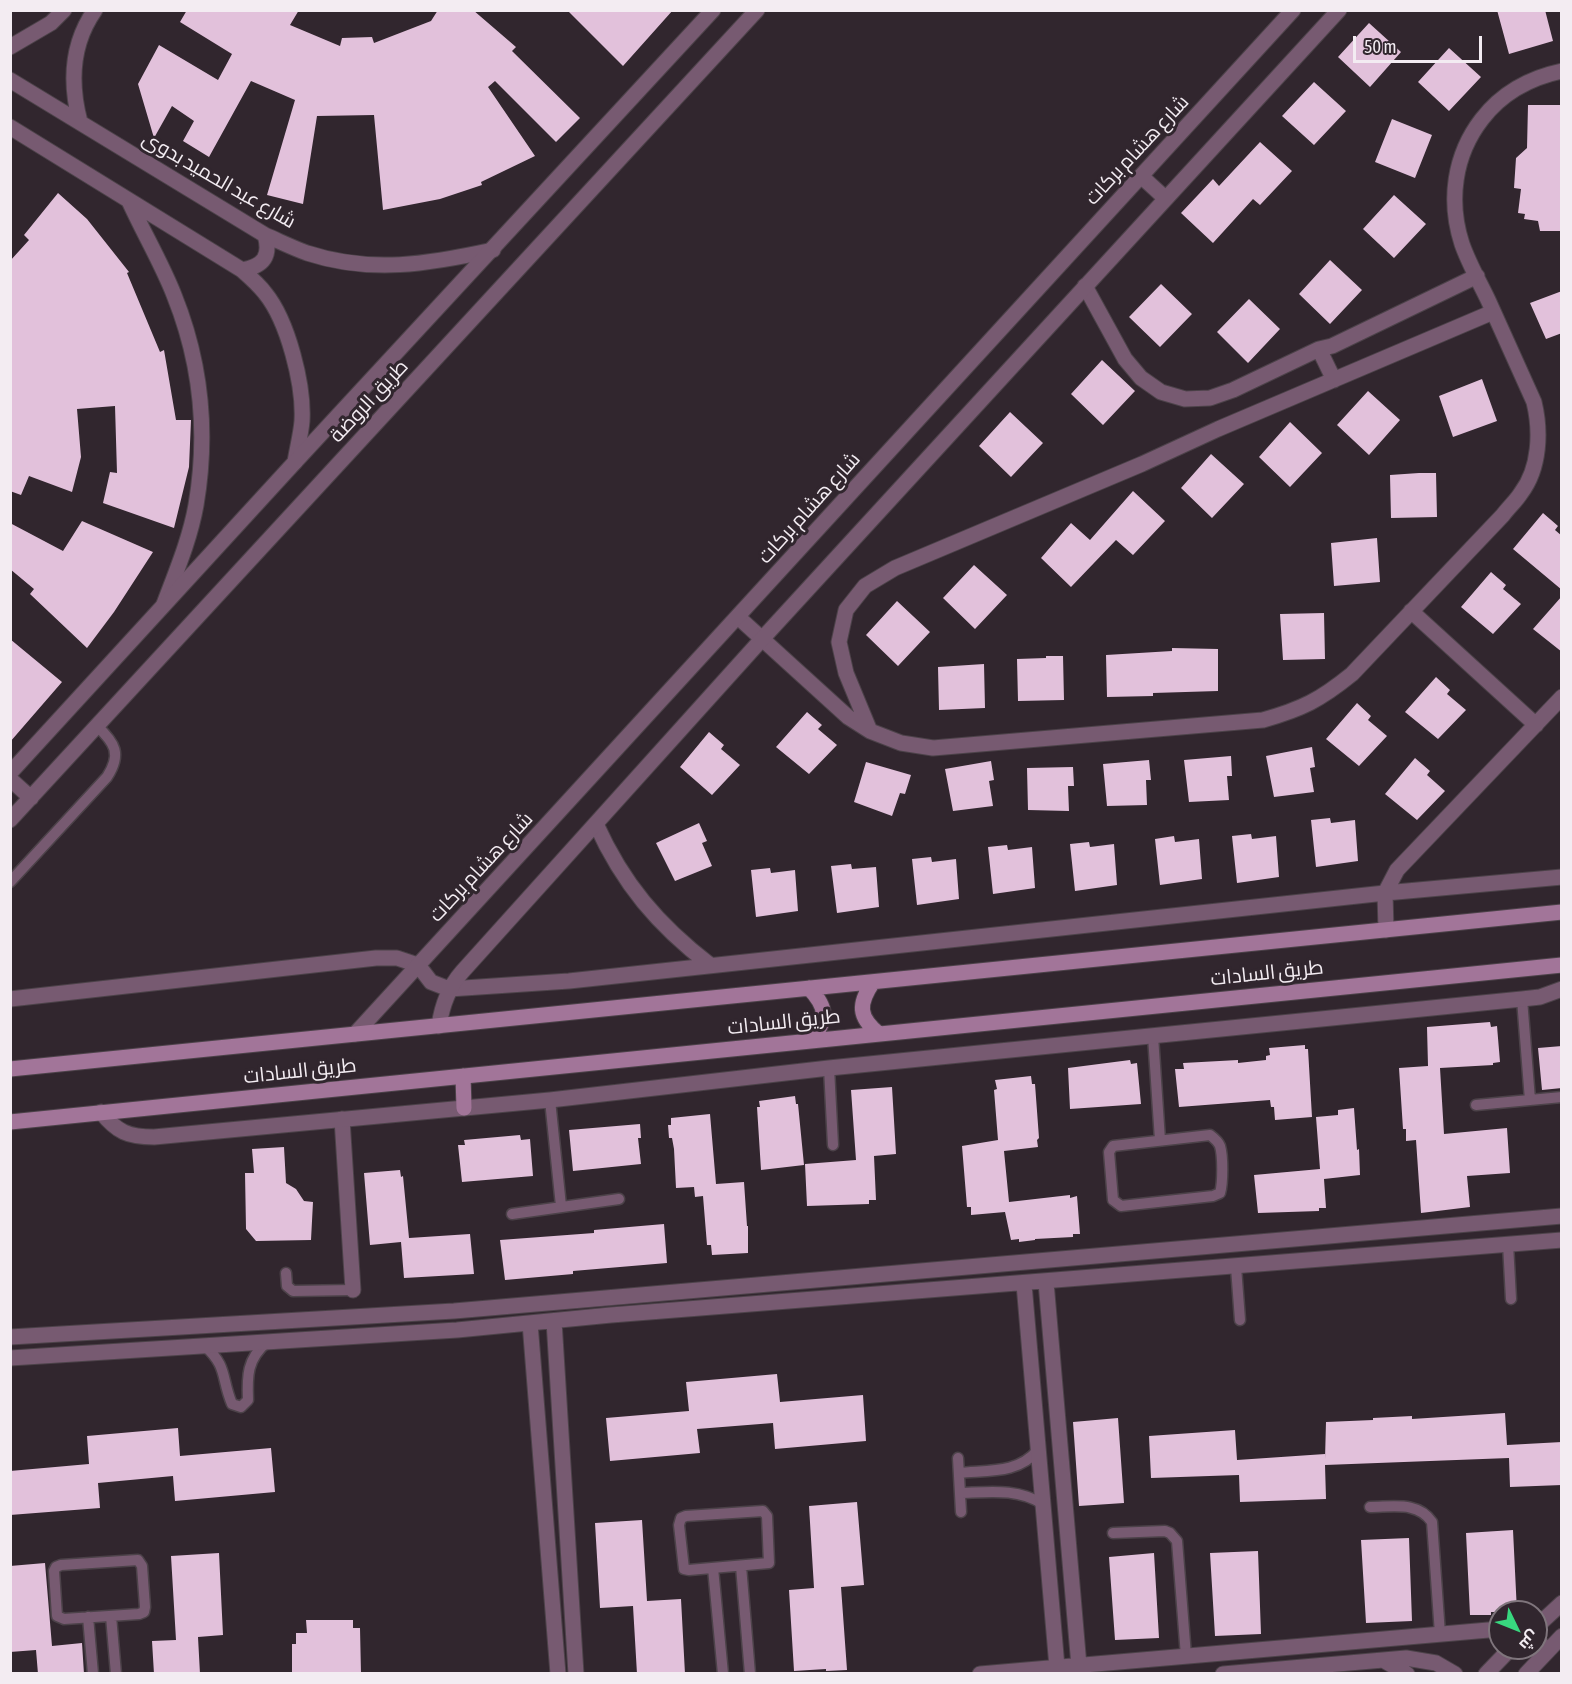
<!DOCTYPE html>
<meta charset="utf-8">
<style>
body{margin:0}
#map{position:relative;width:1572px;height:1684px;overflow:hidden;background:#31262e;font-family:"Asap Condensed",Cairo,sans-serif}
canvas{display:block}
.frame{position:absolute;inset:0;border:12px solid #f3ecf2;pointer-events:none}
.north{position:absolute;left:1488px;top:1600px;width:60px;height:60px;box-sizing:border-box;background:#31262e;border:2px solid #7f757c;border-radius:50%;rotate:133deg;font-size:16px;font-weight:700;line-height:24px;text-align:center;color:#f3ecf2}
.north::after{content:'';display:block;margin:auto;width:21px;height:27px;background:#38d87f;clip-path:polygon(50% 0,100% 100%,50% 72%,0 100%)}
.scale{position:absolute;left:1353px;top:36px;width:129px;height:27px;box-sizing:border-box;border:3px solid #f3ecf2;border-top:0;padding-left:8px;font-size:18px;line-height:21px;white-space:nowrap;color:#f3ecf2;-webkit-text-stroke:4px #31262e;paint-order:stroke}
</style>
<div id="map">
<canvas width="1572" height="1684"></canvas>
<div class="frame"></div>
<div class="north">ش</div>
<div class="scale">50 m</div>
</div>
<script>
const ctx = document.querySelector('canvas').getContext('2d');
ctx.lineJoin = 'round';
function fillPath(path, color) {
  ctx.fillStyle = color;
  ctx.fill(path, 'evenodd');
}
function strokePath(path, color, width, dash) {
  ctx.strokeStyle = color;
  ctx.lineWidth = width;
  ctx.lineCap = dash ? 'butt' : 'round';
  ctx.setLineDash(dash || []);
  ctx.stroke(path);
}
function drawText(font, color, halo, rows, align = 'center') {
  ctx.font = font + ' "Asap Condensed",Cairo,sans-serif';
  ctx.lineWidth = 6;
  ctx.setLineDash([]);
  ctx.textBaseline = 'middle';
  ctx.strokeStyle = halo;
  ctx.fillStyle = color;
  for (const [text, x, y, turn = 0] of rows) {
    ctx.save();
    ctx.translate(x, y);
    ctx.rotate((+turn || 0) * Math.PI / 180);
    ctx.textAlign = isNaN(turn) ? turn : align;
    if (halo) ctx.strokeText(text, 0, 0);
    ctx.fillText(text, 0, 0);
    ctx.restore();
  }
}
const building = new Path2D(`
 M187,10H299L290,25L340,46L342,38L372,37L374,43L431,21L438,10H473L516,47L512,51L580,118L556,142L495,81L488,87L535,156L481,182L482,185L440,199L383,210L374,115L317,116L303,204L267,195L295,100L251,81L209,157L183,141L194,121L172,106L154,138L138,84L159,45L218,80L232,54L180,22Z
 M567,10H673L623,66Z
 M1497,10H1545L1553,41L1509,54Z
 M1369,23L1401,52L1370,87L1338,57Z
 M1449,48L1481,77L1449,111L1418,82Z
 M1314,82L1346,111L1314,145L1282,116Z
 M1528,105H1562V231H1540L1538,221L1524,219L1525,214L1518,213L1521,189L1514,188L1516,158L1527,148Z
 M1392,119L1432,135L1415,178L1375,162Z
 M1260,142L1292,171L1260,205L1253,199L1213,243L1181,213L1213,179L1219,186Z
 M58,193L87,219L129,272L127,273L160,352L164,350L176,420H191L189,467L174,528L103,503L110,472L117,473L115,406L77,409L81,457L72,492L29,476L21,495L10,491V261L29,240L24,235Z
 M1394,195L1426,224L1394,258L1363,229Z
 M1330,260L1362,290L1330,324L1299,294Z
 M1161,284L1192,314L1160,347L1129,317Z
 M1562,291V333L1546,339L1530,303Z
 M1249,299L1280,329L1248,363L1217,332Z
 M1102,360L1135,391L1103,425L1071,394Z
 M1482,379L1497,421L1453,437L1439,396Z
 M1368,391L1400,420L1369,455L1337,425Z
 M1010,412L1043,443L1011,477L979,446Z
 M1290,422L1322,453L1290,487L1259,457Z
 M1211,454L1244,484L1212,518L1181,488Z
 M1419,473H1436L1437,517L1391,518L1390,475Z
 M1133,491L1165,521L1133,555L1116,540L1071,587L1041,558L1071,523L1090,540Z
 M1543,513L1558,526L1555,530L1562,536V590L1513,549Z
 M82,521L153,552L114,612L87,648L30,594L34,589L10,569V523L63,551Z
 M1377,538L1380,582L1334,586L1331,543Z
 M974,565L1007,595L975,629L943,598Z
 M1491,572L1506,585L1503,589L1521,604L1493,634L1461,607Z
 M1562,596V652L1533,629Z
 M897,601L930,632L898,666L866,635Z
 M1324,613L1325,659L1283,660L1280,614Z
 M10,639L62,682L10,742Z
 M1172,648L1218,649V691L1153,693V696L1107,697L1106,655L1172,651Z
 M1046,656H1063L1064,700L1018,701L1017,659L1046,658Z
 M984,664L985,708L939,710L938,667Z
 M1436,677L1450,690L1447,694L1466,710L1438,739L1405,712Z
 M1357,703L1371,716L1368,720L1387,736L1359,766L1326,739Z
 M807,712L822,725L818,729L837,745L809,774L776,747Z
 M709,732L724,745L721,749L740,765L712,795L680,767Z
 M1312,747L1315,767L1310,768L1314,792L1274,797L1266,756Z
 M1231,756L1232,776H1227L1229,800L1189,802L1184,760Z
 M1415,758L1430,771L1427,775L1445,791L1417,820L1385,794Z
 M1149,760L1151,780H1146L1147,805L1107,806L1103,764Z
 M991,761L994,780L989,781L993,806L953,811L945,769Z
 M866,762L911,775L905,794L900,793L892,816L854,802Z
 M1073,767L1074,786H1068L1069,811L1028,810L1027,768Z
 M1330,818L1331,823L1355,820L1358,861L1316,867L1311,820Z
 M699,823L707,841L702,843L712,866L675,881L656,843Z
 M1251,834L1252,839L1276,836L1279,877L1237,883L1232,836Z
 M1174,836L1175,842L1199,839L1202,879L1160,885L1155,839Z
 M1089,842L1090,847L1114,844L1117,885L1075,891L1070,844Z
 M1007,845L1008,850L1032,847L1035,888L993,894L988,847Z
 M931,857L932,862L956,859L959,899L917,905L912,859Z
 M851,864L852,869L876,867L879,907L837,913L831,866Z
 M770,868L771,873L795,870L798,911L756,917L751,870Z
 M1490,1022L1491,1027L1497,1026L1500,1062L1493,1063V1065L1440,1068L1444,1134L1507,1128L1510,1173L1467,1176L1470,1207L1421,1213L1416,1140L1406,1141V1129H1403L1399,1068L1428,1066L1427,1027Z
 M1305,1045V1049H1308L1312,1117L1275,1120L1274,1107H1271L1270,1100L1179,1107L1175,1069H1184L1183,1063L1238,1060V1063L1266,1060V1056L1270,1055L1269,1048Z
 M1562,1046V1088L1542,1090L1538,1048Z
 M1130,1060L1131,1064L1137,1063L1141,1104L1070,1109L1068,1068Z
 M1031,1076L1032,1084H1035L1039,1138L1037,1140L1038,1147L1004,1151L1009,1202L1070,1195V1198L1077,1196L1080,1234H1073V1237L1035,1239V1240L1019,1242V1239L1011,1240L1005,1212L971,1215V1207H967L962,1146L998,1140L994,1090L997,1089L995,1080Z
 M892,1087L896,1154L874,1156L876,1200H869V1204L807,1206L805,1164L856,1160L851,1090Z
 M795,1096L796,1104H798L804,1165L761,1170L757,1107H760L759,1101Z
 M1354,1108L1357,1150L1359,1149L1360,1175L1324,1179L1326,1208H1319V1211L1258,1213L1254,1175L1320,1169L1316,1117L1338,1115V1110Z
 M710,1114L716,1184L744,1182L747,1226H748V1253L712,1255L711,1245H707L703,1196L695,1197L694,1187L676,1188L674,1149L672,1138H669L668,1125H671V1118Z
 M640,1124L641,1138H638L641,1164L573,1171L569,1130Z
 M520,1135L521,1140L530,1139L533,1176L462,1182L458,1145H465L464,1140Z
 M284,1147L286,1183L296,1189L304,1201L313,1202L311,1240L256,1241L246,1229L245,1173H254L252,1149Z
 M400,1170L401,1177L403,1176L409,1238L470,1234L474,1274L404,1278L401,1242L370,1245L364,1173Z
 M664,1224L667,1263L573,1271V1274L505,1280L500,1240L594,1233V1230Z
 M777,1374L780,1402L863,1395L866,1441L775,1449L773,1423L697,1429L700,1453L610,1461L606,1418L689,1411L686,1382Z
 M1505,1413L1507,1445L1562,1442V1485L1510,1487L1509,1458L1325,1465L1326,1499L1240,1502L1239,1475L1151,1478L1149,1436L1235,1430L1237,1460L1325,1454V1459L1326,1422L1373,1420V1418L1412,1416V1419Z
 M1118,1418L1124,1503L1079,1506L1073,1422Z
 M178,1428L180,1456L271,1448L275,1492L175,1501L173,1476L98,1483L100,1508L10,1515V1471L89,1464L87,1436Z
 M857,1502L864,1585L841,1587L847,1670L826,1671V1669L794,1671L789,1590L814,1588L809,1506Z
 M642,1520L647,1601L681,1599L685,1674H637L633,1606L600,1608L595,1523Z
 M1513,1530L1517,1612H1491V1615H1470L1466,1533Z
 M1409,1538L1412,1621L1366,1623L1361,1540Z
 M1258,1551L1261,1634L1215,1636L1210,1553Z
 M219,1553L223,1635L198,1637L200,1674H154L152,1641L176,1640L171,1556Z
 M1154,1553L1159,1638L1115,1640L1109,1557Z
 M45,1563L52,1646L82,1643L84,1674H38L36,1650L10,1652V1566Z
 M306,1620H353V1628H360L361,1674H292V1644H296V1633H307Z`);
const service = new Path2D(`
 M10,882L107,777C122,754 115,743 97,726
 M1522,999L1530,1100
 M1153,1036L1160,1140
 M829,1068L833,1145
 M550,1100L561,1206
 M1476,1105L1562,1097
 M1210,1135C1214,1138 1218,1141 1220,1146C1223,1156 1223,1183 1220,1193L1213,1196L1121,1206L1113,1200L1109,1152L1113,1146Z
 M512,1214L619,1199
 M1508,1244L1511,1299
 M1236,1267L1240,1320
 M286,1273L287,1286L293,1291L353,1290
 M205,1346C228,1367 221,1378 232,1404L241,1407L248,1400C247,1376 247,1359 267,1342
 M958,1458L961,1512
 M959,1473C988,1470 1018,1474 1038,1450
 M960,1493C990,1492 1017,1488 1043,1504
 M1370,1507C1393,1507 1418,1501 1432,1522L1440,1634
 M763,1511L767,1516L769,1563L689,1570L684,1569L679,1525L681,1518L686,1516Z
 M1113,1533L1165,1531L1170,1533L1177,1541L1186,1656
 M138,1560L142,1566L145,1607L144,1612L139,1614L64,1619L57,1616L54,1571L56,1567L61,1565Z
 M741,1566L750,1674
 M713,1568L723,1674
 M111,1616L116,1674
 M88,1617L93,1674`);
const minor = new Path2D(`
 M10,47L51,23L64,10
 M10,80L265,235C279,241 293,248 307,253C371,274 429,264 493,250
 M80,122C70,84 71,44 95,10
 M10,127L242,270C250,277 259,285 265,293C288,321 304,385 302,421C301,434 297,449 295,462
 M129,201C143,232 162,264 174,295C201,362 208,434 196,505C190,539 176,572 164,604
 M242,270C264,266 271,256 265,235
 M1085,286L1125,359L1141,378L1161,392L1185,399L1210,398L1233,390L1319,349L1332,346L1477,276
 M1319,349L1334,380
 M1411,611L1536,725
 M738,617L848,717L870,731L901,743L933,748L1263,720C1302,709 1320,700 1352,674L1503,515C1509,507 1516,501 1521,493C1540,468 1541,431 1534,402C1519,369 1504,335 1489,302C1480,283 1469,264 1462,244C1448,201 1454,155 1482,119C1502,93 1529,78 1562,71
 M870,731L846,673L839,642L846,610L865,586L895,568L1142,464L1218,429L1493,312
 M596,824C623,884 658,925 710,965
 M1386,930L1385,893L1397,870L1562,697
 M449,989L569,981L1385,893L1562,877
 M10,999L376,958H397L418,965
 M342,1119L353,1290
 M1046,1282L1079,1666
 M1024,1284L1057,1667
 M554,1321L576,1674
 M530,1323L558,1674
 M10,1337L454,1311L1562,1216
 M10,1358L457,1330L611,1315L1562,1240
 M1536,1627L1562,1603
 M1536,1638L1547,1651
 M1383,1660L1407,1674
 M980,1674L1500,1629
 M1223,1674L1406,1658L1436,1663L1455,1674
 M1486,1674L1511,1648
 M1526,1674L1562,1636`);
const tertiary = new Path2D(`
 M1141,176L1165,198
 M10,773L295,462L713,10
 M10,779L31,798
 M10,820L757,10
 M418,965L431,982L449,989
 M439,1026C442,1005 448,988 462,972L762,639L1339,10
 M355,1034L1293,10
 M101,1112C117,1132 128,1137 154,1137L550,1100L829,1068L1522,999L1540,997L1562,989`);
const secondary = new Path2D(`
 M873,982C858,1004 858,1017 879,1034
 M809,988C828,1008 828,1020 810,1041
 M10,1069L1562,912
 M463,1076L464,1108
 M10,1122L1562,965`);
const streetNames = [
 ["شارع هشام بركات",1137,150,-47],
 ["شارع عبد الحميد بدوى",219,180,30],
 ["طريق الروضة",369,401,-47],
 ["شارع هشام بركات",809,508,-48],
 ["شارع هشام بركات",481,867,-47],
 ["طريق السادات",1267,973,-6],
 ["طريق السادات",784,1022,-6],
 ["طريق السادات",300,1071,-6]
];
fillPath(building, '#e2c1db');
strokePath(service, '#4c4249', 13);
strokePath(minor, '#4c4249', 17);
strokePath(tertiary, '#4c4249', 17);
strokePath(secondary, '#4c4249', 17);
strokePath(service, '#775a71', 10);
strokePath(minor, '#775a71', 15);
strokePath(tertiary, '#775a71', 15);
strokePath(secondary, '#a27599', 15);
drawText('20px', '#f3ecf2', '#31262e', streetNames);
</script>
